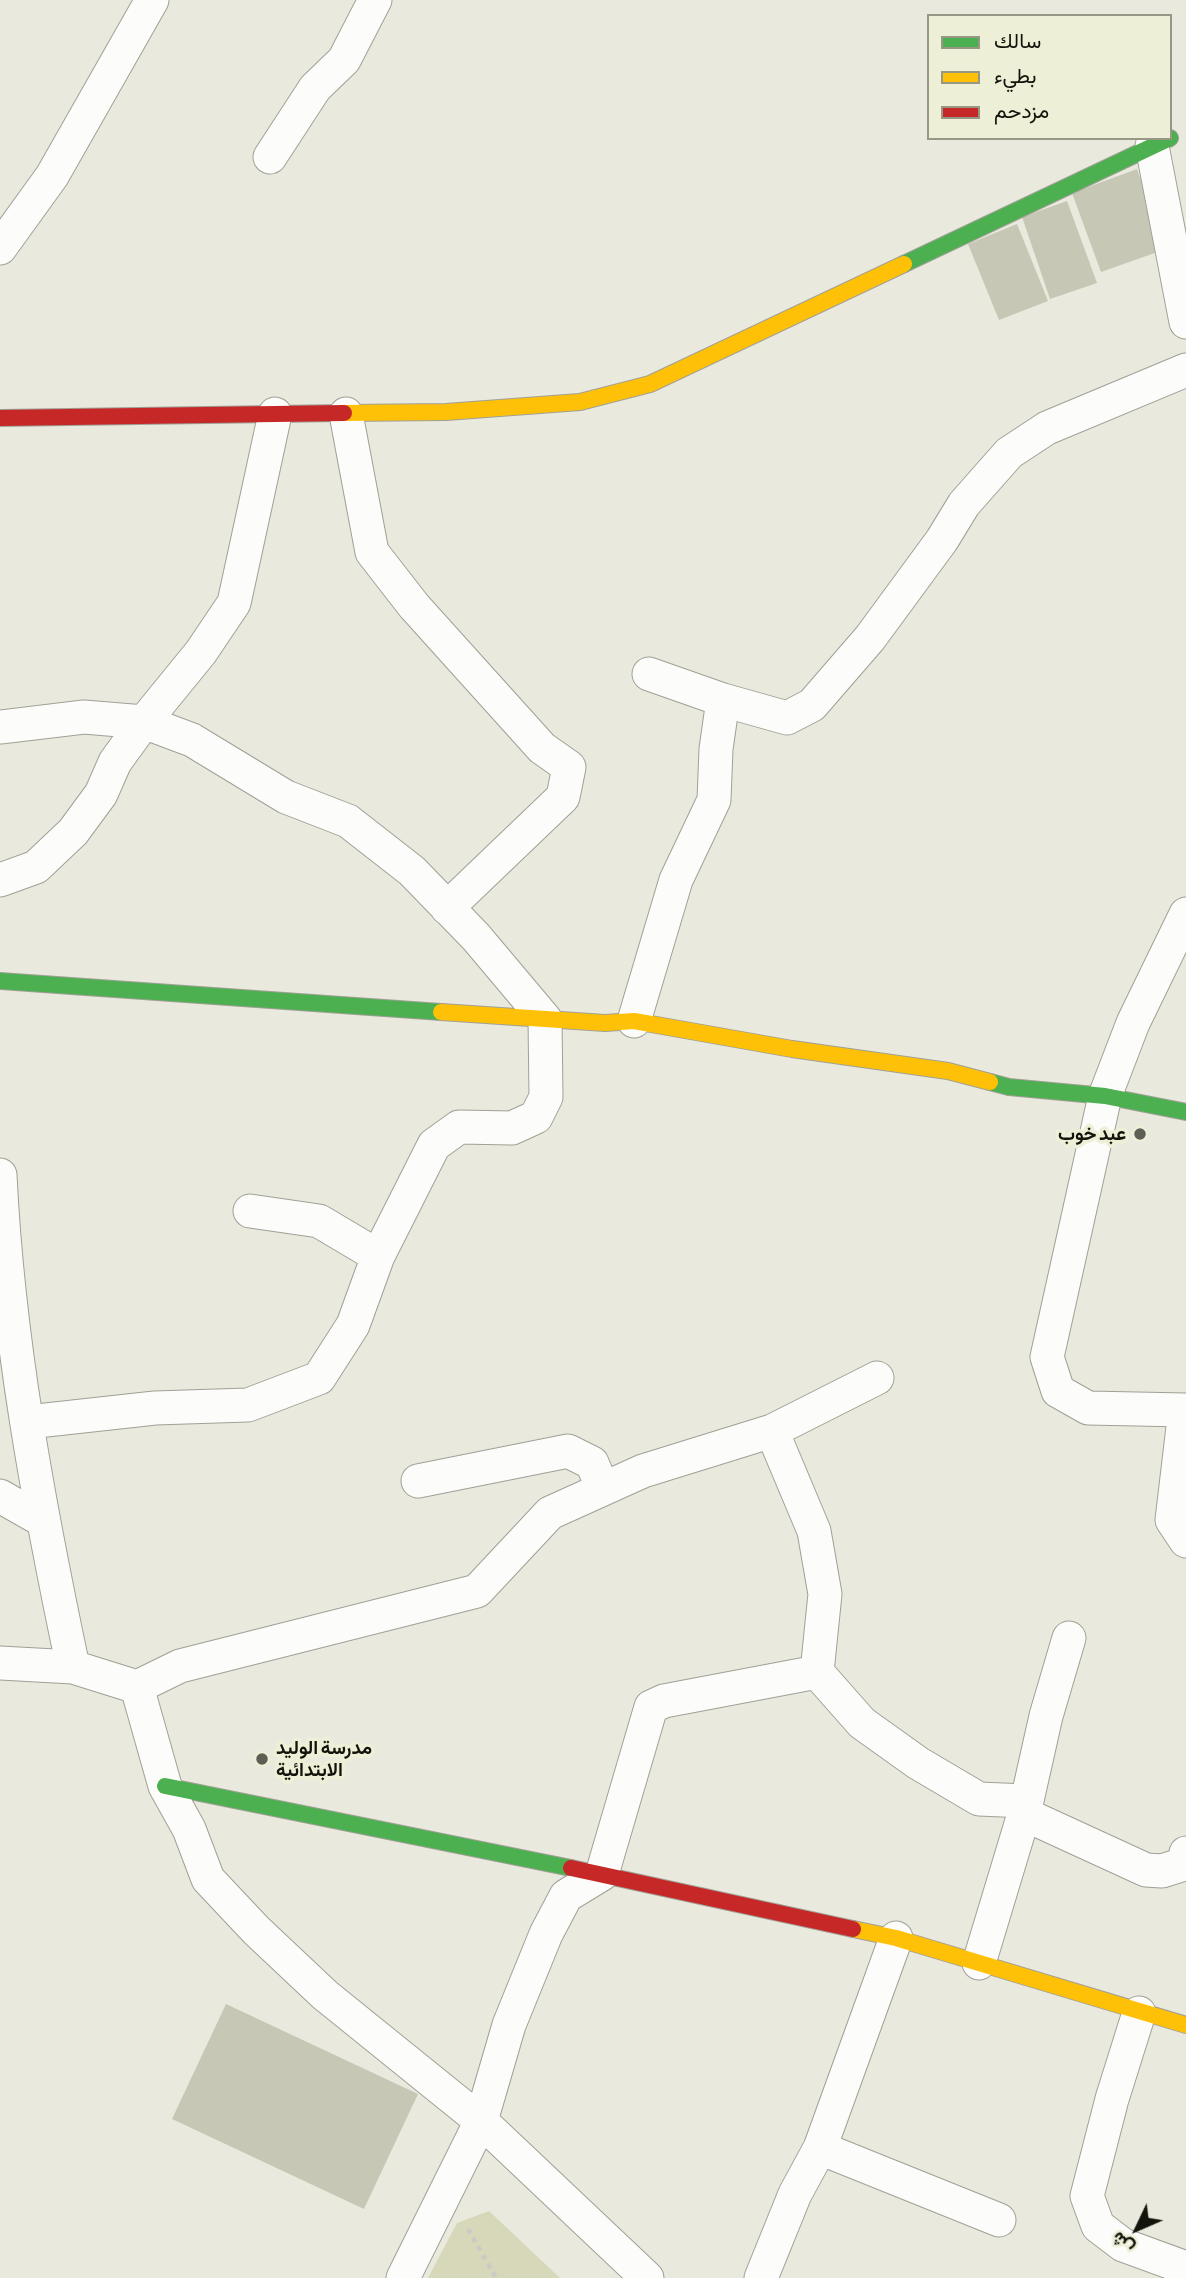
<!DOCTYPE html>
<meta charset="utf-8">
<style>
body{margin:0}
#map{position:relative;width:1186px;height:2278px;overflow:hidden;background:#e9e9dd;font-family:"Asap Condensed",Vazirmatn,sans-serif}
canvas{display:block}
.legend{position:absolute;left:927px;top:14px;width:245px;height:126px;box-sizing:border-box;background:#eeefd7;border:2px solid #969785;margin:0;padding:9px 12px;list-style:none;font-size:21px;color:#12130a}
.legend li{display:flex;align-items:center;gap:14px;height:35px}
.legend b{width:35px;border:2px solid #969785}
.north{position:absolute;left:1102px;top:2194px;width:70px;height:70px;-webkit-text-stroke:5px #eeefd7;paint-order:stroke;rotate:226deg;font-size:19px;font-weight:700;line-height:28px;text-align:center;color:#12130a}
.north::after{content:'';display:block;margin:auto;width:24px;height:32px;background:#12130a;clip-path:polygon(50% 0,100% 100%,50% 72%,0 100%)}
</style>
<div id="map">
<canvas width="1186" height="2278"></canvas>
<ul class="legend">
<li><b style="height:9px;background:#4caf50"></b>سالك</li>
<li><b style="height:9px;background:#ffc107"></b>بطيء</li>
<li><b style="height:9px;background:#c62828"></b>مزدحم</li>
</ul>
<div class="north">ش</div>
</div>
<script>
const ctx = document.querySelector('canvas').getContext('2d');
ctx.lineJoin = 'round';
function fillPath(path, color) {
  ctx.fillStyle = color;
  ctx.fill(path, 'evenodd');
}
function strokePath(path, color, width, dash) {
  ctx.strokeStyle = color;
  ctx.lineWidth = width;
  ctx.lineCap = dash ? 'butt' : 'round';
  ctx.setLineDash(dash || []);
  ctx.stroke(path);
}
function drawText(font, color, halo, rows, align = 'center') {
  ctx.font = font + ' "Asap Condensed",Vazirmatn,sans-serif';
  ctx.lineWidth = 7;
  ctx.setLineDash([]);
  ctx.textBaseline = 'middle';
  ctx.strokeStyle = halo;
  ctx.fillStyle = color;
  for (const [text, x, y, turn = 0] of rows) {
    ctx.save();
    ctx.translate(x, y);
    ctx.rotate((+turn || 0) * Math.PI / 180);
    ctx.textAlign = isNaN(turn) ? turn : align;
    if (halo) ctx.strokeText(text, 0, 0);
    ctx.fillText(text, 0, 0);
    ctx.restore();
  }
}
const green = new Path2D(`
 M489,2211L560,2278H428L457,2223Z`);
const building = new Path2D(`
 M1137,169L1166,249L1101,272L1072,193Z
 M1067,201L1097,283L1050,299L1022,217Z
 M1017,224L1048,301L999,320L968,244Z
 M226,2004L418,2094L364,2209L172,2119Z`);
const path = new Path2D(`
 M468,2229L496,2278`);
const street = new Path2D(`
 M1152,146L1186,322
 M270,157L315,88L344,60L375,0
 M0,248L52,176L152,0
 M275,414L234,603L201,652L144,722L192,740L286,797L348,821L412,871L476,937L545,1019L546,1097L536,1117L512,1128L459,1127L434,1145L378,1256
 M346,414L372,552L414,606L542,748L569,767L563,797L447,908
 M723,700L787,718L812,705L870,638L942,540L964,504L1009,453L1047,428L1186,370
 M0,727L84,717L144,722L115,762L101,794L73,832L36,867L0,880
 M1186,914L1133,1023L1105,1096L1047,1357L1058,1391L1088,1408L1185,1410L1172,1520L1186,1541
 M634,1021L676,880L714,800L716,749L723,700L649,674
 M0,1175C8,1341 39,1506 73,1667
 M28,1422L155,1408L248,1405L319,1378L353,1325L378,1256L319,1221L250,1211
 M772,1431L814,1531L825,1594L817,1672L862,1723L918,1763L979,1799L1026,1801
 M418,1481L568,1451L592,1463L603,1489
 M0,1496L42,1520
 M0,1663L73,1667L137,1687L165,1786L189,1829L208,1879L256,1930L325,1995L481,2121L647,2278
 M137,1687L180,1666L477,1591L550,1513L643,1471L772,1431L877,1378
 M1024,1814L1146,1870L1162,1871L1184,1864L1186,1853
 M979,1963L1024,1814L1046,1716L1069,1638
 M1139,2013L1112,2099L1087,2196L1098,2226L1123,2245L1186,2268
 M820,2148L999,2220
 M403,2278L481,2121L509,2025L546,1934L566,1896L602,1874L651,1707L664,1701L817,1672
 M761,2278L795,2194L820,2148L896,1938`);
const fast = new Path2D(`
 M904,264L1170,138
 M0,981L441,1012
 M990,1082L1009,1087L1105,1096L1186,1112
 M165,1786L571,1868`);
const slow = new Path2D(`
 M344,413L446,412L580,402L650,384L904,264
 M441,1012L605,1023L634,1021L792,1049L948,1071L990,1082
 M853,1929L896,1938L1186,2025`);
const jam = new Path2D(`
 M0,418L344,413
 M571,1868L853,1929`);
const markers = [
 [1140,1134,7,"#5d5e54"],
 [262,1759,7,"#5d5e54"]
];
const poiNames = [
 ["عبد خوب",1126,1134],
 ["مدرسة الوليد",276,1748,"left"],
 ["الابتدائية",276,1770,"left"]
];
fillPath(green, '#d7d8ba');
fillPath(building, '#c7c7b5');
strokePath(street, '#a0a097', 35);
strokePath(fast, '#a0a097', 18);
strokePath(slow, '#a0a097', 18);
strokePath(jam, '#a0a097', 18);
strokePath(path, '#cacac6', 4.5, [5, 5]);
strokePath(street, '#fcfcfa', 33);
strokePath(fast, '#4caf50', 16);
strokePath(slow, '#ffc107', 16);
strokePath(jam, '#c62828', 16);
for (const [x, y, r, color] of markers) {
  const dot = new Path2D();
  dot.arc(x, y, r, 0, 2 * Math.PI);
  ctx.fillStyle = color;
  ctx.fill(dot);
  strokePath(dot, '#eeefd7', 2.5);
}
drawText('bold 19px', '#12130a', '#eeefd7', poiNames, 'right');
</script>
